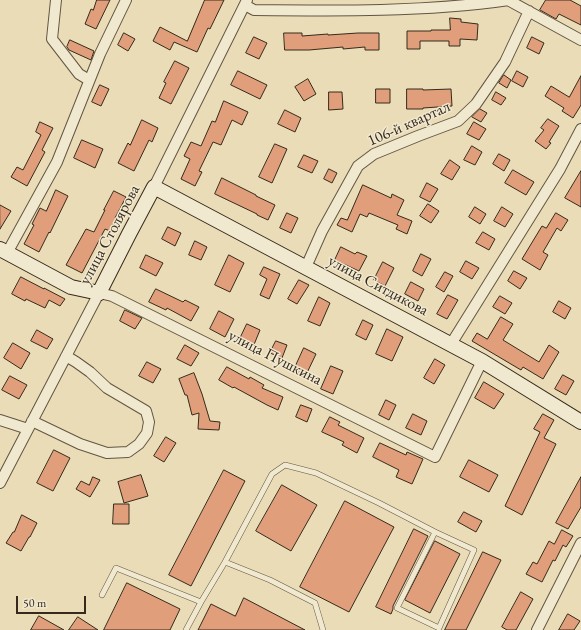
<!DOCTYPE html>
<meta charset="utf-8">
<style>
body{margin:0}
#map{position:relative;width:581px;height:630px;overflow:hidden;background:#eadcb6;font-family:"EB Garamond",serif}
canvas{display:block}
.scale{position:absolute;left:16px;top:596px;width:70px;height:18px;box-sizing:border-box;border:2px solid #352a1c;border-top:0;padding-left:5px;font-size:12px;line-height:14px;white-space:nowrap;color:#352a1c;-webkit-text-stroke:3px #f1e8d0;paint-order:stroke}
</style>
<div id="map">
<canvas width="581" height="630"></canvas>
<div class="scale">50 m</div>
</div>
<script>
const ctx = document.querySelector('canvas').getContext('2d');
ctx.lineJoin = 'round';
function fillPath(path, color) {
  ctx.fillStyle = color;
  ctx.fill(path, 'evenodd');
}
function strokePath(path, color, width, dash) {
  ctx.strokeStyle = color;
  ctx.lineWidth = width;
  ctx.lineCap = dash ? 'butt' : 'round';
  ctx.setLineDash(dash || []);
  ctx.stroke(path);
}
function drawText(font, color, halo, rows, align = 'center') {
  ctx.font = font + ' "EB Garamond",serif';
  ctx.lineWidth = 3;
  ctx.setLineDash([]);
  ctx.textBaseline = 'middle';
  ctx.strokeStyle = halo;
  ctx.fillStyle = color;
  for (const [text, x, y, turn = 0] of rows) {
    ctx.save();
    ctx.translate(x, y);
    ctx.rotate((+turn || 0) * Math.PI / 180);
    ctx.textAlign = isNaN(turn) ? turn : align;
    if (halo) ctx.strokeText(text, 0, 0);
    ctx.fillText(text, 0, 0);
    ctx.restore();
  }
}
const building = new Path2D(`
 M97,0H110L96,29L85,24L91,9L93,10Z
 M205,0H224L210,29L208,28L197,52L174,42L170,50L153,41L160,27L187,41Z
 M546,0H570L581,6V25L559,14L556,19L540,10Z
 M450,18L461,19V22L478,24L477,40L460,39V46H449V41H420V49H407V31H431V30H450Z
 M124,33L135,39L128,51L118,45Z
 M284,33H302V36L328,34V35L358,33H379V50H365V47L343,49V47L309,50H285Z
 M254,37L267,43L259,59L246,53Z
 M532,37L544,43L539,54L527,48Z
 M70,40L94,51L91,60L69,50L67,47Z
 M175,61L189,68L171,104L159,98L166,83L164,82Z
 M238,71L267,85L260,99L231,85Z
 M517,71L528,77L523,87L512,81Z
 M504,75L511,80L507,88L499,83Z
 M581,76V105L573,118L562,111L564,108L545,96L551,86L569,97Z
 M308,79L316,94L304,101L295,87Z
 M100,85L109,89L101,106L92,102Z
 M376,89H390V103H376Z
 M407,89H423V90L451,89L452,106L423,108V109H407Z
 M329,92H342L343,109L329,110Z
 M496,92L506,98L501,105L492,100Z
 M224,101L248,112L242,125L232,120L221,145L213,142L199,171L202,172L195,186L181,179L190,159L184,156L191,142L201,146L212,121L215,122Z
 M480,109L487,113L481,122L472,117Z
 M285,110L301,118L295,132L278,124Z
 M548,119L559,126L549,142L551,143L546,149L535,141L544,130L541,128Z
 M142,120L158,128L152,142L149,140L134,171L118,163L128,143L130,145Z
 M40,122L53,128L42,150L45,152L27,186L11,177L17,167L23,170L41,135L36,132Z
 M474,122L486,129L479,140L467,134Z
 M82,140L103,149L95,168L74,158Z
 M275,144L287,149L272,183L259,177Z
 M472,146L482,152L475,165L464,160Z
 M499,154L510,160L504,171L493,164Z
 M304,155L318,161L312,173L298,167Z
 M450,160L460,167L452,180L441,174Z
 M329,169L337,173L332,183L324,179Z
 M513,170L534,182L526,195L505,183Z
 M581,171V207L565,198Z
 M222,178L256,195V196L275,205L268,220L257,215V214L215,194Z
 M427,183L438,189L430,202L420,197Z
 M363,185L391,198L392,194L404,200L397,215L412,221L407,234L396,229L398,225L369,213L367,217L360,214L352,232L337,225L341,218L347,220Z
 M56,190L68,196L50,233L49,232L39,252L24,244L34,225L32,224L40,208L46,211Z
 M114,191L126,197L115,218L116,219L110,231L105,229L82,273L66,265L86,229L94,232L105,210H104Z
 M428,204L439,211L431,223L420,216Z
 M0,205L11,211L0,229Z
 M475,207L486,214L480,224L469,217Z
 M502,207L513,214L505,227L494,221Z
 M287,213L298,218L291,233L280,228Z
 M556,213L568,220L561,231L557,228L543,252L548,255L540,270L522,259L542,226L546,228Z
 M168,227L181,233L175,246L162,239Z
 M483,232L495,239L489,250L476,243Z
 M195,241L207,247L201,260L189,255Z
 M341,247L355,254L357,252L367,256L359,271L335,260Z
 M421,254L431,259L422,276L413,271Z
 M146,255L163,263L156,276L140,268Z
 M229,255L244,263L230,292L215,285Z
 M466,261L479,268L472,279L460,272Z
 M383,262L394,268L385,286L374,280Z
 M264,267L280,274L269,299L260,295L267,279L260,275Z
 M514,271L527,278L520,289L508,281Z
 M445,272L453,276L444,292L436,287Z
 M21,277L44,289V288L65,299L60,306L49,300L45,308L26,299L25,301L12,294Z
 M299,280L309,285L297,304L288,299Z
 M411,282L424,289L418,301L405,294Z
 M156,289L183,302L185,300L199,307L191,321L167,308L166,310L149,302Z
 M448,295L458,300L447,319L437,314Z
 M500,296L512,303L505,314L493,307Z
 M319,297L330,303L320,326L308,321Z
 M559,301L571,308L565,319L553,312Z
 M125,310L142,318L135,329L120,321Z
 M219,311L234,319L225,337L210,329Z
 M501,317L513,324L503,340L539,362L549,345L559,352L543,379L523,367L521,370L472,341L477,333L487,339Z
 M363,320L373,325L366,340L356,335Z
 M247,324L260,330L253,347L239,341Z
 M387,329L403,337L392,361L376,354Z
 M37,330L53,339L47,349L31,341Z
 M276,341L287,345L282,358L270,353Z
 M13,343L30,353L21,369L4,358Z
 M185,345L199,353L191,366L177,359Z
 M304,348L316,354L305,377L293,372Z
 M435,359L445,365L434,384L424,378Z
 M147,362L161,369L153,383L139,376Z
 M331,366L343,371L333,394L321,389Z
 M227,367L249,379L250,377L264,385L262,388L283,397L278,410L267,405L234,387L233,388L219,380Z
 M194,373L202,394L210,421L220,422L219,430L198,429L199,413L192,415L187,395H185L179,379Z
 M563,375L574,381L566,395L555,389Z
 M10,376L27,385L19,399L2,390Z
 M484,382L504,394L494,409L475,398Z
 M386,400L396,405L389,420L379,415Z
 M301,405L312,409L307,422L296,417Z
 M413,414L427,421L421,435L406,428Z
 M543,414L554,420L544,438L556,444L522,515L505,506L540,432L534,429Z
 M330,417L340,422L338,425L364,438L357,453L342,445L344,442L322,432Z
 M166,437L176,443L164,462L154,456Z
 M380,443L406,455L407,452L423,459L412,484L396,477L399,470L373,457Z
 M54,450L70,458L53,491L37,483Z
 M469,460L498,475L489,492L460,477Z
 M224,470L245,481L191,586L169,575Z
 M141,475L148,496L124,503L118,482Z
 M93,477L100,480L90,497L76,489L81,481L89,485Z
 M581,477V507L568,529L556,523Z
 M282,485L317,505L291,551L256,531Z
 M345,501L394,527L349,612L300,587Z
 M114,504H129V524H113Z
 M464,512L482,521L476,532L458,522Z
 M22,515L37,523L30,537H29L21,551L6,543L13,532H14Z
 M414,529L428,536L393,606V609L391,614L376,607Z
 M562,530L573,536L566,547L563,545L555,561L553,560L542,582L526,574L533,562L537,564L549,541L554,544Z
 M435,541L460,554L430,613L405,600Z
 M483,552L501,560L466,630H445Z
 M127,583L180,609L170,630H104Z
 M521,592L533,599L516,630H507L502,627Z
 M244,598L305,630H198L211,604L235,616Z
 M568,614L580,621L574,630H559Z
 M39,616L64,630H31Z
 M78,617L98,630H69Z`);
const lane = new Path2D(`
 M225,562L270,580L315,603L323,630
 M102,595L116,568L201,602
 M186,630L201,602L225,562L272,474L285,465L316,473L379,503L435,532L474,550L439,628L397,608L435,532`);
const street = new Path2D(`
 M56,0L52,39L79,74L89,80
 M508,0L581,40
 M245,5L254,10C339,11 424,12 509,0
 M154,187L247,0
 M7,253L57,162L100,54L126,0
 M306,267L322,231L358,166L374,154L418,136L458,121L476,104L505,62L529,11
 M451,344L560,169L581,129
 M0,420L28,429
 M32,421L80,444L107,453L128,452L139,444L147,433L149,422L146,411L107,388L90,372L76,362L66,356
 M0,483L99,293L112,296L435,457L482,361
 M537,630L581,543`);
const secondary = new Path2D(`
 M0,249L71,287L99,293L129,234L154,187L482,361L581,422`);
const streetNames = [
 ["106-й квартал",409,124,-24],
 ["улица Столярова",110,235,-62],
 ["улица Ситдикова",378,286,28],
 ["улица Пушкина",275,358,27]
];
fillPath(building, '#e19e7b');
strokePath(building, '#352a1c', 1);
strokePath(lane, '#625642', 6);
strokePath(street, '#625642', 12);
strokePath(secondary, '#352a1c', 16);
strokePath(lane, '#f1e8d0', 5);
strokePath(street, '#f1e8d0', 10);
strokePath(secondary, '#f1e8d0', 14);
drawText('16px', '#352a1c', '#f1e8d0', streetNames);
</script>
